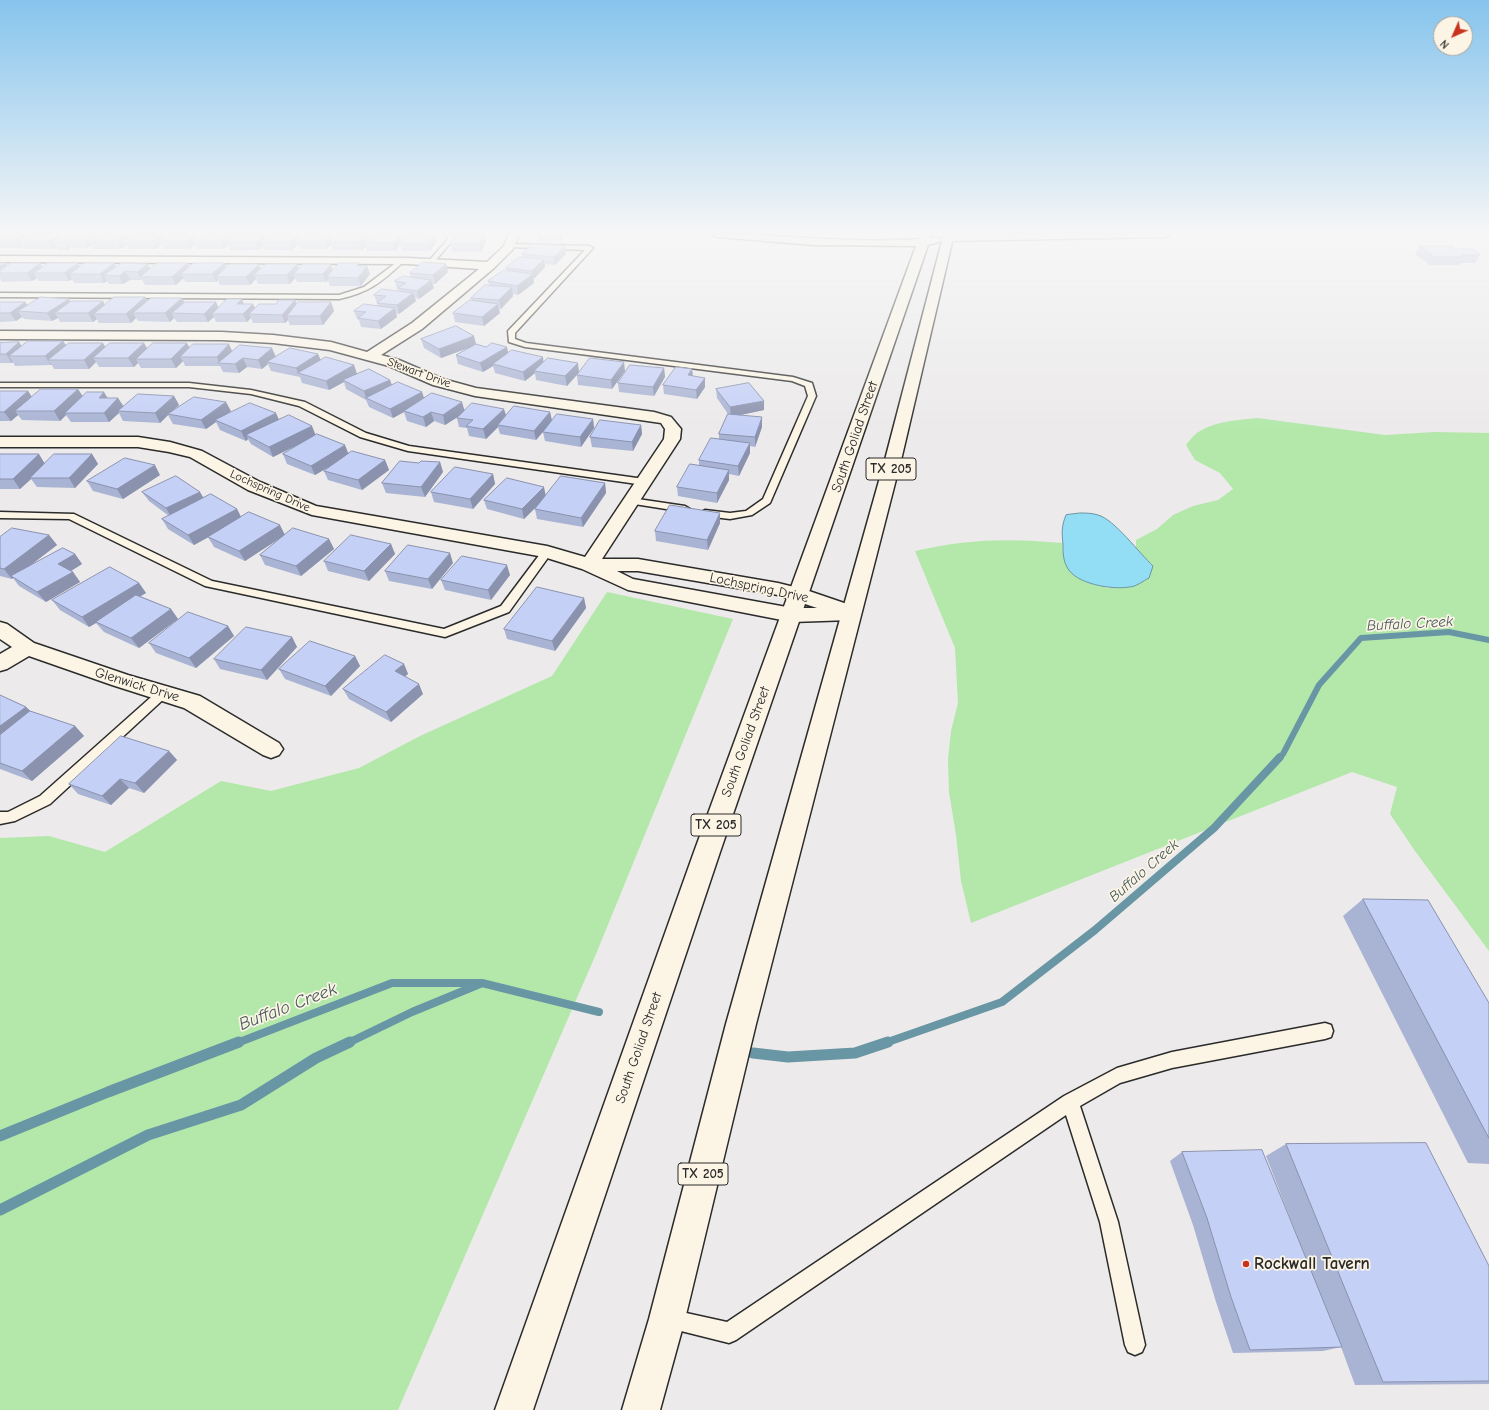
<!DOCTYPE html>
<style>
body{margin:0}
#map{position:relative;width:1489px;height:1410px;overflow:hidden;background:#eceaea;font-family:"Comic Neue",sans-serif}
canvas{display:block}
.north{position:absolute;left:1433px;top:16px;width:40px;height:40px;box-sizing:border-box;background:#fcf5e5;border:1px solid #a8a49b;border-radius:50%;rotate:225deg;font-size:11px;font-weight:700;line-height:16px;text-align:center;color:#2b2b2b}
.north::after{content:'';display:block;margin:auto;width:14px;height:18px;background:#c8321e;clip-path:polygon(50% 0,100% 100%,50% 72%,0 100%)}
</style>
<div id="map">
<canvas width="1489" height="1410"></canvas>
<div class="north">N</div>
</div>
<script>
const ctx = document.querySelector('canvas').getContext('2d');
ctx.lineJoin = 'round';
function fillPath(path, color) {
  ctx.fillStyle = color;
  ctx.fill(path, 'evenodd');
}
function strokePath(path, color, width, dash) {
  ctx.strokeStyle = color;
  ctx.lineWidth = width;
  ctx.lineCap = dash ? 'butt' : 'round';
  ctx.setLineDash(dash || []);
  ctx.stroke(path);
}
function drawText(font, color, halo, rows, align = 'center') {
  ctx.font = font + ' "Comic Neue",sans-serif';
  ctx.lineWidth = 3.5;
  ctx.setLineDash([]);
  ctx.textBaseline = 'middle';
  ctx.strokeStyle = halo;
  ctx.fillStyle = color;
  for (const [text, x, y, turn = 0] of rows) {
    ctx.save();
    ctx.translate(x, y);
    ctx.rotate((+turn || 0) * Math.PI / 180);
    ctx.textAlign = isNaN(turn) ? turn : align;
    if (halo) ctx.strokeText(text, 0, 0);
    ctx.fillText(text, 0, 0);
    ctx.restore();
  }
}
const green = new Path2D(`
 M1258,418L1385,435L1435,432L1489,433V951L1415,851L1390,814L1397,787L1352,772L971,923L961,881L956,835L949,792L948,760L951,731L958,703L955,648L915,551C966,539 1010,538 1062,543L1064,557L1089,583L1108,588L1131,587L1153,566L1136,549V540L1157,529L1173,515L1193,506L1218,500L1233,489L1220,473L1195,460L1186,445C1189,441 1193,436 1197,433C1214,421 1238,420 1258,418Z
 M607,592L733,619L596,954L398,1410H0V838L49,836L105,852L221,781L271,791L359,768L420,736L552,676Z`);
const water = new Path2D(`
 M1080,513C1086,513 1092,513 1098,515C1114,519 1140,554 1153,566L1149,578C1143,581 1136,587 1129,587C1112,590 1075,584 1067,567C1063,560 1063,552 1063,545C1062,533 1061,527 1066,515Z`);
const streamFar2 = new Path2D(`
 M1279,758L1283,754L1319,685L1361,638L1449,632L1489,640`);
const streamFar1 = new Path2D(`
 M237,1043L392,983H482L599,1012
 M348,1043L412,1012L480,984
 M885,1043L1002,1002L1095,930L1214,828L1280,757`);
const stream = new Path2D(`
 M753,1053L788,1057L855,1053L888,1042
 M0,1136L108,1092L239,1042
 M0,1210L148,1135L241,1105L316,1058L350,1042`);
const lane = new Path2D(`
 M445,234H451L454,239L433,263H429V261L448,239Z
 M508,244L590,246L593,248L515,333V339L526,343L793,377L812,383L816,396L770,503L752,515L730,519L705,516L700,513L705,510L730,513L746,511L763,499L808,396L805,386L792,381L525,347L509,342L508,331L585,250L510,247L507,245Z
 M401,259L404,261L403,262C382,282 368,293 339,299L0,297V293L339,295L364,287Z
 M0,383H189L251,390L305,402L366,433L409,446L644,479L649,482L644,485L408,451L360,437L299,406L251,394L189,387H0Z
 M631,498L685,506L690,509L685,512L628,503L626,501L628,499Z
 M0,512L74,514L212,581L444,629L501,606L543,550L547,549L552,552L509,612L445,637L205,586L69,519L0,518Z
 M163,689L167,690L169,693L167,696L50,804L15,821L0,824V812H8L40,796L159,690Z
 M1325,1023L1331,1025L1333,1031L1331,1037L1325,1039L1172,1068L1120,1083L1080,1106L1118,1222L1145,1345L1142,1352L1135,1355L1128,1352L1125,1345L1100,1222L1066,1115L736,1340L729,1343L661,1326L658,1319L661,1312L668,1309L727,1322L1064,1096L1117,1068L1172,1052Z`);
const street = new Path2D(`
 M509,234H519L513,249L494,268L422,329L381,355L399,360L443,379L476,388L654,412L671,417L681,429L680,439L602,559H638L778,583L806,590L847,604L848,606L858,608L861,613L858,618L851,620L792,622L628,590L582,569L544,557L312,515L248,490L190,457L169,452L138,447H0V437H138L170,442L202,451L260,482L316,506L547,546L585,557L664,439L665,429L661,423L475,396L433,385L389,366L330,350L273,343L222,340L0,339V331L222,332L273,335L331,342L367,352L412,323L479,269L408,264L0,262V256L408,258L487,262L504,246ZM617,571H638L778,595L817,608H792L633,579Z
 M1170,234L1165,237L948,241L943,238L948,235L976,234Z
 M0,622L7,624L34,643L128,675L200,696L279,743L283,749L279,755L271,758L263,755L184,708L112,685L29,656L7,669L0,671V654L12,647L0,639Z`);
const primary = new Path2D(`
 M712,234C781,234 850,244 919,239L921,234H931L930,238L937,237L942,240L944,234H954L902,456L756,1024L685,1319L660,1410H622L649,1319L726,1024L886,456L942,241L928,245L720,852L533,1410H495L694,852L916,246L814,245L717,237Z`);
const wall = new Path2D(`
 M0,234H132V235L195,234L197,238L268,235L269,234H299L301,238L332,234L333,239L338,234H370V236L402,239L406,234H435L437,241L430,251H402L400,245L395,251H367L366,246L362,250H333L331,245L327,249H300L298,244L293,250H264L263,246L259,250H230L228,245L224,249H197L195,245L190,249H163L161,245L156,249H128L126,246L121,249H93L91,246L87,248H71L68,250H58L56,247L53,249H24L22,247L20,248H0Z
 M537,234H564L561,241H538Z
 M486,242L481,252H452L450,244Z
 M565,246L566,254L555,265L545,264V267L533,279L534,283L518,295L513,294V296L501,309H499L500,313L484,326L455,322L453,313L472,301L471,298L489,285L488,281L507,270L506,268L522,257V254Z
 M1420,246L1455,249L1480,255L1475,263H1462L1460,265H1430L1415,254Z
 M0,263H6L8,266L42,267L80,266L114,263L116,267L150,268L187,263L189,267L224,263L226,267L261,269L297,264L299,268L333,270L359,266H367L370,274L361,286H330L328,280L326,282H297L295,278L290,284H258L256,279L250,285H220L218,280L216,282H185L184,278L176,285H145L142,280H130L123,284H109L107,281L104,283H74L72,279L69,281H39L37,278L32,281L2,282L0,278Z
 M446,264L448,272L435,284H432L434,288L419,299L415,298L416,301L399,314L396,313L397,317L381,329L361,327L359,320L357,319L354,311L378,306L374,295L399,291V290H397L395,281L411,277L410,273Z
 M145,297L147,301L182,298L184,303L216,302L218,307L244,304L255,308L295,300L296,305L331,302L334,311L323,325H290L288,320L285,323H253L251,318L247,322H216L214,317L208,322H177L174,318L170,322L138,321L136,318L131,323H99L97,319L93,322H60L58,318L52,321L24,319L22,317L16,321L0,322V302H25L28,305L70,301L105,305Z
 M474,336L476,344L508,353L579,372L625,371L612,389L578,385L577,375L578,374L567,386L536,380L535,373L525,381L495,373L493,366L483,372L458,364L456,355L466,349L441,358L424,348L421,339Z
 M63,341L66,345L103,343L105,347L144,343L147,348H190L276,357L318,354L321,361L354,365L357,374L390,380L392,385L422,392L424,398L465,410L506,416L550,412L552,420L593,419L594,428L581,447L545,441L543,432L536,440L500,434L498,427L486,439L469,436L467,428L459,427L457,418L458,417L445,425L434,421L426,427L407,421L404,412L393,418L369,407L366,400L346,389L344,382L329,390L302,383L300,377L271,371L268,364L262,369L247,367L239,373L223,372L220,366H185L183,361L176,368H141L138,363L134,367H99L96,362L89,369H54L52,365H51L15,366L13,362L12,363H0V343L22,346Z
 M664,368L665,377L654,396L619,392L618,383Z
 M692,369L693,376L705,378V387L697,399L664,394L663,385Z
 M716,389L764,401V410L740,415L762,427L755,447L750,446V453L739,476L729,474V480L717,503L678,496L677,487L699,466V460L719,439V434L728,414L717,398Z
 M0,391H28L32,397L83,396L108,398H118L123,406L174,396L179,405L173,411H231L226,415L279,419L315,435L348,453L385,460L389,470L362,490L328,480L324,471L332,465L315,475L287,464L283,454L309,439L273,457L251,444L248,439L246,441L220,430L216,422L206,429L173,424L168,415L160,423L123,421L119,413L109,422H71L66,415L60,421L22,420L18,415L11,421H0Z
 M641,425L642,434L633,451L592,447L590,437Z
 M0,454L45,463L92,454L98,464L75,488L37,487L31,479L20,489H0Z
 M440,462L443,472L425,497L386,493L382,483L419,463Z
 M493,474L495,484L473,509L434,502L431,492Z
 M160,475L123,499L93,491L87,481Z
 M605,483L606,493L583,527L537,519L535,509L541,502L524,519L487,509L484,500L545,496Z
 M142,492L203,498L237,509L241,517L285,535L329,539L334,549L301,576L265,565L260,555L283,536L245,561L214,547L208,537L194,545L168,529L162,519L169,516L149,501Z
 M720,513V523L708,550L656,541L655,531Z
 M49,535L57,545L29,566L75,554L82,564L71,571L73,572L80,582L46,602L19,586L13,578L12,579L0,576V537Z
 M391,544L395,554L369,581L328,571L324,561Z
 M453,563L432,589L389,581L385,571Z
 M510,575L491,600L445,590L441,580Z
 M139,583L146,593L140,596L171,609L178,619L139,648L104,632L96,623L89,627L60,610L52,600Z
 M584,598L586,608L555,651L507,639L504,629Z
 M228,626L234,636L196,668L156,653L149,643Z
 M292,637L297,647L267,680L220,669L214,659Z
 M355,656L360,666L331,696L285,679L279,669Z
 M404,664L408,674L405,676L423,694L391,722L349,699L343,689Z
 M0,695L26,707L30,711L75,726L84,736L32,781L0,769Z
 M169,751L177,760L144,793L129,788L111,805L78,794L69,784Z
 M1363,899L1489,1003V1164L1468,1163L1343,916Z
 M1286,1144L1489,1266V1384L1355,1385L1341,1347L1323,1351L1233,1353L1216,1302L1193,1225L1170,1161L1182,1152L1297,1236L1266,1156Z`);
const shadedWall = new Path2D(`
 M24,234H32L19,241L22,247L20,248L15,240Z
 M59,234H65L66,240L71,248L68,250L64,242H53L56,247L53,249L48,241Z
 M92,234H99L88,241L91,246L87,248L83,240Z
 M127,234H132L134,239L124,241L126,246L121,249L117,241Z
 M161,234H168L159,241L161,245L156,249L152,241Z
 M195,234L198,241H193L195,245L190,249L186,241Z
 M229,234H235L227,242L228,245L224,249L221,241Z
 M264,234H267L270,240L261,242L263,246L259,250L256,242Z
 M297,234H299L302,241H297L298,244L293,250L290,242Z
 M331,234L334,242H330L331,245L327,249L325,241Z
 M366,234H370L371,239L365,242L366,246L362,250L359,242Z
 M400,234H401L403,241L399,243L400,245L395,251L393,243Z
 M434,234H435L437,241L430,251L428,243Z
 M484,234L486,242L481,252L479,244Z
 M560,234H564L561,241Z
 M565,246L566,254L555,265L554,257Z
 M544,259L545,267L534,279L532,271Z
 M6,263L11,271L0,273V266Z
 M40,263L45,271L34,273L37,278L32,281L27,273Z
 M78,263L83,271L70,274L72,279L69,281L64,273Z
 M114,263L119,271L104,275L107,281L104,283L100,274Z
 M187,263L191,271L181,274L184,278L176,285L172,277Z
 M224,263L228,271L216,277L218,280L216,282L212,274Z
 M148,264L152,272L140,277L142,280L137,272Z
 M259,264L262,272L254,275L256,279L250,285L246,277Z
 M297,264L300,272L294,274L295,278L290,284L287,275Z
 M331,264L334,273L327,277L328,280L326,282L323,274Z
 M446,264L448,272L435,284L433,275Z
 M367,266L370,274L361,286L358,278Z
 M125,271L130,280L123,284L119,276Z
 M533,274L534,283L518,295L517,286Z
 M431,280L434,288L419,299L417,291Z
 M512,287L513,296L501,309L499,300Z
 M413,293L416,301L399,314L397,305Z
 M145,297L150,306L133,313L136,318L131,323L126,314Z
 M182,298L187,307L172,313L174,318L170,322L165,313Z
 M69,299L74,308L55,313L58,318L52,321L47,313Z
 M242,299L245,307L237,304Z
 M295,300L298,309L287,316L288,320L285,323L282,315Z
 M103,301L108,310L94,314L97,319L93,322L88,313Z
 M25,302L31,310L18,311L22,317L16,321L10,313Z
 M216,302L220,311L212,314L214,317L208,322L204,314Z
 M331,302L334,311L323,325L320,316Z
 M253,304L257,312L249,314L251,318L247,322L243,314Z
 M498,304L500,313L484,326L482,317Z
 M395,308L397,317L381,329L378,321Z
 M474,336L476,345L441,358L439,349Z
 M63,341L69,350L48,360L52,365H51L45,356Z
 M19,342L25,351L9,356L13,362L12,363L6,354Z
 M103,343L108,352L93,358L96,362L89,369L84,360Z
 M144,343L149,352L136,359L138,363L134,367L128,358Z
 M187,343L192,352L180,357L183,361L176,368L171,359Z
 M229,344L233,353L219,363L217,357Z
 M507,347L509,356L493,364V366L483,372L480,363Z
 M272,348L276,357L267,362L268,364L262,369L258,360Z
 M318,354L322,363L298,373L296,368Z
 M543,357L544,366L534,371L535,373L525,381L523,372Z
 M243,358L247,367L239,373L235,364Z
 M624,362L625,371L612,389L611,380Z
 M578,363L579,372L567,386L565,376Z
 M354,365L357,374L343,380L344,382L329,390L326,381Z
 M664,368L665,377L654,396L653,387Z
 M692,369L693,378L688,375Z
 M705,378V387L697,399L696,390Z
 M390,380L393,389L366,398L364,391Z
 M78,389L84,398L65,413L66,415L60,421L54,411Z
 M28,391L34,400L15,411L18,415L11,421L4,412Z
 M104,392L110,402L99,398Z
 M422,392L425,401L404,411V412L393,418L390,409Z
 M174,396L179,405L169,414H168V415L160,423L155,413Z
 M118,398L124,407L118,411L119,413L109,422L104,413Z
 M764,401V410L731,417L730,407Z
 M226,402L231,411L217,421L215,420L216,422L206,429L201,420Z
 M462,402L465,412L445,425L443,415Z
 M504,409L507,418L498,425V427L486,439L483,429Z
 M431,412L434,421L426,427L423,417Z
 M550,412L552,421L536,440L534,431Z
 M276,413L280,422L246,435L248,439L246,441L241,431Z
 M762,417V427L755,447V437Z
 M593,419L594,428L581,447L580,437Z
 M641,425L642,434L633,451L632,442Z
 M312,426L316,436L273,457L269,447Z
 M750,443V453L739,476L738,466Z
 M345,445L349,455L315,475L311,466Z
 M39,454L45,464L30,478L31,479L20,489L13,479Z
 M92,454L98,464L75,488L69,478Z
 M385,460L389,470L362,490L358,480Z
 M440,462L443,472L425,497L421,487Z
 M155,465L160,475L123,499L117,489Z
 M729,470V480L717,503V493Z
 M493,474L495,484L473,509L470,499Z
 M605,483L606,493L583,527L581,518Z
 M544,487L546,497L524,519L522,509Z
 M200,492L206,502L172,518L166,508Z
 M237,509L242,519L194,545L188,535Z
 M720,513V523L708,550L707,540Z
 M280,525L285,535L245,561L239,551Z
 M49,535L57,545L14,578L11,576L13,578L12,579L4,569Z
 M329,539L334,549L301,576L296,566Z
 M391,544L395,554L369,581L364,571Z
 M450,553L453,563L432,589L428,579Z
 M75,554L82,564L66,574L58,564Z
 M507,565L510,575L491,600L488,590Z
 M73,572L80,582L46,602L37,592Z
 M139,583L146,593L97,623L96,622V623L89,627L82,617Z
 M584,598L586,608L555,651L552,641Z
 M171,609L178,619L139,648L131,638Z
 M228,626L234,636L196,668L189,658Z
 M292,637L297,647L267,680L261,670Z
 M355,656L360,666L331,696L325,686Z
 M404,664L408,674L400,681L395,671Z
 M419,684L423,694L391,722L386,712Z
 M26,707L36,716L0,743V726Z
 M75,726L84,736L32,781L22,771Z
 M169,751L177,760L144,793L135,783Z
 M120,779L129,788L111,805L102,796Z`);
const building = new Path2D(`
 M0,234H24L15,240H0Z
 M30,234H59L48,241H19Z
 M64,234H92L83,240H66L64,242H53Z
 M98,234H127L117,241H88Z
 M133,234H161L152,241H124Z
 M168,234H195L186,241H159Z
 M201,234H229L221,241H193Z
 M235,234H264L256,242H227Z
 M269,234H297L290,242H261Z
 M304,234H331L325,241H297Z
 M338,234H366L359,242H330Z
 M372,234H400L393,243L365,242Z
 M406,234H434L428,243H399Z
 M456,234H484L479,244H450Z
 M533,244L565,246L554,257L522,254Z
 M1420,246H1452L1455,249H1472L1480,255H1462L1465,257H1434Z
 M519,257L544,259L532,271L506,268Z
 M423,262L446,264L433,275L410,273Z
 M0,263H6L0,266Z
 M11,263H40L27,273H0V271Z
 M48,263H78L64,273H34Z
 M85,263H114L100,274H70Z
 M122,263L148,264L137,272L125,271L119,276L104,275Z
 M157,263H187L172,277H140Z
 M194,263H224L212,274H181Z
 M339,263H359L357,266H367L358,278L327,277Z
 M230,264H259L246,277H216Z
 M266,264H297L287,275H254Z
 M303,264H331L323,274H294Z
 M504,270L533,274L517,286L488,281Z
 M403,276L431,280L417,291L398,288L406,283L395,281Z
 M485,285L512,287L499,300L471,298Z
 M382,289L413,293L397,305L377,303L386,296L374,295Z
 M41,297L69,299L47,313L18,311Z
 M114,297H145L126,314H94Z
 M151,298H182L165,313H133Z
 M227,299H242L237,304H253L243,314H212Z
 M279,300H295L282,315L249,314L259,304H276Z
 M470,300L498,304L482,317L453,313Z
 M71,301H103L88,313H55Z
 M0,302H25L10,313H0Z
 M185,302H216L204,314L172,313Z
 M298,302H331L320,316H287Z
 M364,304L395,308L378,321L358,318L366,312L354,311Z
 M456,326L474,336L439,349L421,339Z
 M28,341H63L45,356H9Z
 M19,342L6,354H0V343Z
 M69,343H103L84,360H48Z
 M110,343H144L128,358H93Z
 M153,343H187L171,359H136Z
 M492,343L507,347L480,363L456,355L476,344L486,347Z
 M193,344H229L217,357H180Z
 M240,345L272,348L258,360L243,358L235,364L218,363Z
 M290,348L318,354L296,368L267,362Z
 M512,350L543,357L523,372L493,364Z
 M326,357L354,365L326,381L298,373Z
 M548,358L578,363L565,376L534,371Z
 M590,358L624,362L611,380L577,375Z
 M630,365L664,368L653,387L618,383Z
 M676,367L692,369L688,375L705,378L696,390L663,385Z
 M369,369L390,380L364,391L343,380Z
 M398,382L422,392L390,409L366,398Z
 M749,383L764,401L730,407L716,389Z
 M41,389H78L54,411H15Z
 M0,391H28L4,412H0Z
 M87,392H104L99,398H118L104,413H65Z
 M432,393L462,402L443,415L431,412L423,417L404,411Z
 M138,394L174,396L155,413L118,411Z
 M194,397L226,402L201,420L168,414Z
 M250,403L276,413L241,431L215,420Z
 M472,403L504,409L483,429L466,426L473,420L457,418Z
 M514,406L550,412L534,431L498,425Z
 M557,414L593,419L580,437L543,432Z
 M728,414L762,417L755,437L719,434Z
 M289,415L312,426L269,447L246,435Z
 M600,420L641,425L632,442L590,437Z
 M317,434L345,445L311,466L283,454Z
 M711,438L750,443L738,466L699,460Z
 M352,451L385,460L358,480L324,471Z
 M0,454H39L13,479H0Z
 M54,454H92L69,478H30Z
 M125,458L155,465L117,489L87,481Z
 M400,461L419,463L421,461L440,462L421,487L382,483Z
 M690,464L729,470L717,493L677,487Z
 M455,467L493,474L470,499L431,492Z
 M176,476L200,492L166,508L142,492Z
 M561,476L605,483L581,518L535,509Z
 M507,478L544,487L522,509L484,500Z
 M211,494L237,509L188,535L162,519Z
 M670,505L720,513L707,540L655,531Z
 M249,512L280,525L239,551L208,537Z
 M12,528L49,535L4,569L0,568V537Z
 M293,528L329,539L296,566L260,555Z
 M351,535L391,544L364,571L324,561Z
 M408,545L450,553L428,579L385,571Z
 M63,548L75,554L58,564L73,572L37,592L11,576Z
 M462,556L507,565L488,590L441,580Z
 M110,567L139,583L82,617L52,600Z
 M537,587L584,598L552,641L504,629Z
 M136,595L171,609L131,638L96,622Z
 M188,612L228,626L189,658L149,643Z
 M246,627L292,637L261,670L214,659Z
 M310,641L355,656L325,686L279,669Z
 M385,655L404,664L395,671L419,684L386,712L343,689Z
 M0,695L26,707L0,726Z
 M30,711L75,726L22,771L0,763V735Z
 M121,736L169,751L135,783L120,779L102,796L69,784Z
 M1363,899L1428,900L1489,1003V1138Z
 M1426,1143L1489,1266V1381L1383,1382L1286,1144Z
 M1262,1150L1342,1347L1250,1350L1231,1297L1207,1218L1182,1152Z`);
const markers = [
 [1246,1264,4,"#c8321e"]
];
const farStreetnames = [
 ["Stewart Drive",419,373,20],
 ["Lochspring Drive",270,491,24]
];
const shields = [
 [891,469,50],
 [716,825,50],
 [703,1174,50]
];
const shieldNames = [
 ["TX 205",891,469],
 ["TX 205",716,825],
 ["TX 205",703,1174]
];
const streetNames = [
 ["South Goliad Street",855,437,-71],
 ["Lochspring Drive",759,588,12],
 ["Glenwick Drive",137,685,17],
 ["South Goliad Street",746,742,-70],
 ["South Goliad Street",639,1048,-71]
];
const waterNames = [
 ["Buffalo Creek",1410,624,-3],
 ["Buffalo Creek",1144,871,-41]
];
const nearPoinames = [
 ["Rockwall Tavern",1254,1264]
];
const nearWaternames = [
 ["Buffalo Creek",288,1007,-21]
];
fillPath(green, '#b3e8aa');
fillPath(water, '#93ddf5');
strokePath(water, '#6996a4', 1);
strokePath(streamFar2, '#6996a4', 6);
strokePath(streamFar1, '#6996a4', 8);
strokePath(stream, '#6996a4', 11);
strokePath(lane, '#2b2b2b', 3);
strokePath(street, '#2b2b2b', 3);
strokePath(primary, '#2b2b2b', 3);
fillPath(lane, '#fcf5e5');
fillPath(street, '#fcf5e5');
fillPath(primary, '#fcf5e5');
fillPath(wall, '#a9b3d4');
fillPath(shadedWall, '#8a92ad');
fillPath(building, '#c5d0f7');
strokePath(building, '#8a92ad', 1);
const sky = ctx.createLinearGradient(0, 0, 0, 431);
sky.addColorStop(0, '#86c4ed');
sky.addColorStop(0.54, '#f6f6f6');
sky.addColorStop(1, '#f6f6f600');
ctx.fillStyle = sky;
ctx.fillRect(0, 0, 1489, 431);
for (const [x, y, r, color] of markers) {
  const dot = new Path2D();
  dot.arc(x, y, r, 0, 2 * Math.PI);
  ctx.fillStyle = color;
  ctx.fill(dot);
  strokePath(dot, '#fcf5e5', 1.5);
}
drawText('12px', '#2b2b2b', '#fcf5e5', farStreetnames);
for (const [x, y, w] of shields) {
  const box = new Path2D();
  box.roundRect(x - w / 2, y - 11, w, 22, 3);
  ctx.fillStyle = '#fcf5e5';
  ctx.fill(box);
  strokePath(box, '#2b2b2b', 1);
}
drawText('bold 13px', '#2b2b2b', null, shieldNames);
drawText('14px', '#2b2b2b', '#fcf5e5', streetNames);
drawText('italic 15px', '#45585e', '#fcf5e5', waterNames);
drawText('bold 17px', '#2b2b2b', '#fcf5e5', nearPoinames, 'left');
drawText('italic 18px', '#45585e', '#fcf5e5', nearWaternames);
</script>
